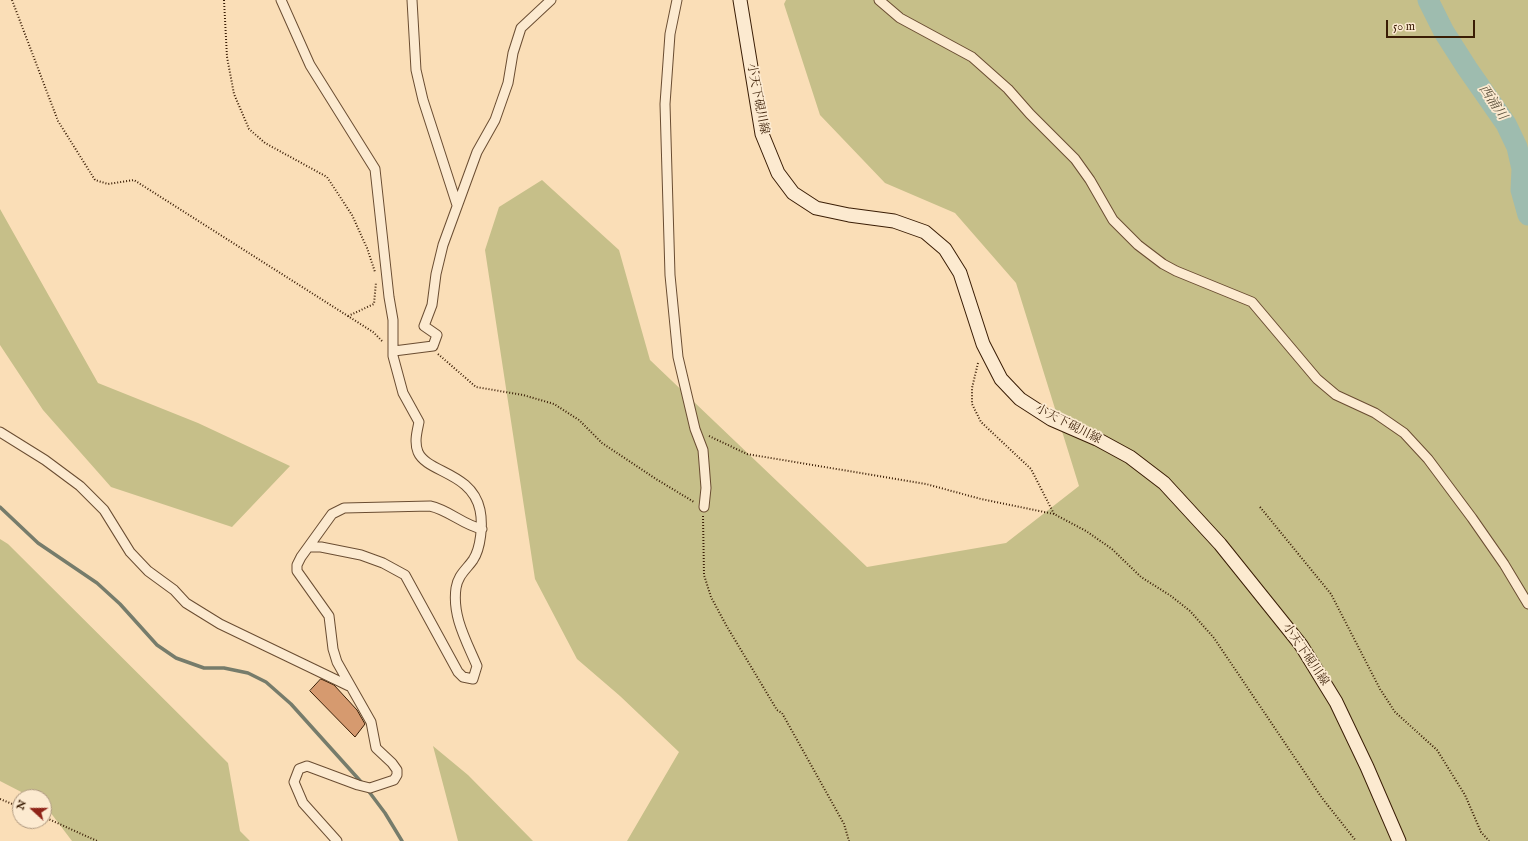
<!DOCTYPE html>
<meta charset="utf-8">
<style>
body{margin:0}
#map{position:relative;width:1528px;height:841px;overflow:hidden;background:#fadeb7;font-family:"IM FELL English",serif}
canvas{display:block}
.north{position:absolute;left:12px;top:789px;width:40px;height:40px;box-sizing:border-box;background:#fcead0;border:1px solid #ae987f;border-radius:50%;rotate:291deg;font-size:11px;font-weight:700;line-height:16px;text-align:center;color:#3a1d05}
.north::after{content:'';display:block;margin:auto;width:14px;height:18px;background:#8f2418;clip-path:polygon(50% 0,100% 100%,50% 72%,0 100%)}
.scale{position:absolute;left:1386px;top:20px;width:89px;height:18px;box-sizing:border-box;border:2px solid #3a1d05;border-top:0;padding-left:5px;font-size:12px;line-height:14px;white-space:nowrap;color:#3a1d05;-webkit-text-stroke:3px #fcead0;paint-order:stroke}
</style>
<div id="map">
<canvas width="1528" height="841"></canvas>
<div class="north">N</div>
<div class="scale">50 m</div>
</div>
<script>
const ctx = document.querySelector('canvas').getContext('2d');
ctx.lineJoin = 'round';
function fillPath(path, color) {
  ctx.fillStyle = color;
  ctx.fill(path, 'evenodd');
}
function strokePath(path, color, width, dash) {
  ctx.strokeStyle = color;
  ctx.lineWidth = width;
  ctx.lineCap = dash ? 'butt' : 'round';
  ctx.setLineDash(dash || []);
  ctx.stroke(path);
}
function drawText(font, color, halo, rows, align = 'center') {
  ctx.font = font + ' "IM FELL English","Noto Serif JP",serif';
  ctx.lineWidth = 3.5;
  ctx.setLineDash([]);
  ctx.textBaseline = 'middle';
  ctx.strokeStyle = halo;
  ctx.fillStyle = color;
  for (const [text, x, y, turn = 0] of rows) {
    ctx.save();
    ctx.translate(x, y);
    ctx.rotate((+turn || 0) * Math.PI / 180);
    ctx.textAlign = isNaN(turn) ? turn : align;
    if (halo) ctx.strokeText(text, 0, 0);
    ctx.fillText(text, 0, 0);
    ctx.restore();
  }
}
const green = new Path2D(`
 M786,0H1528V841H627L679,752L620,696L577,659L535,579L485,250L499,207L542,180L619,250L650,360L867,567L1006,543L1079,486L1016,283L955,213L885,183L820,115L784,4Z
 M0,209L98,383L198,423L290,466L232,527L111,487L43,410L0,345Z
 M0,539L8,544L228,763L240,831L250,841H72L44,804V797H31L0,781Z
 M433,746L468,775L533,841H458Z`);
const stream = new Path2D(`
 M0,507L38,543L97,583L120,604L157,645L176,658L204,668H224L248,673L266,682L291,704L363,784
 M367,789L385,813L402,841`);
const river = new Path2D(`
 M1428,0L1444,32L1467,68L1506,124L1517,147L1522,169L1521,190L1528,215`);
const building = new Path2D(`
 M321,679L334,685L357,710L365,724L355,737L310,691Z`);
const path = new Path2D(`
 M12,0L58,121L95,180L108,184L134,180L373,332L382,341
 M224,0L227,57L234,94L249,129L265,143L327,177L352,215L367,248L375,272
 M348,316L374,304L376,282
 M438,354L476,387L523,395L554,404L579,420L602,443L656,479L694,502
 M978,363L972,388V404L981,422L1031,469L1054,514
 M709,436L747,454L926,484L981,499L1054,514L1086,531L1112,549L1141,577L1171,596L1190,611L1214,638L1322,798L1356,841
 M1260,507L1331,594L1380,689L1395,712L1437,750L1465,795L1481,832L1489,841
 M703,516L704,575L711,597L726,625L777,710L782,713L844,824L849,841
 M0,799L20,807
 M44,817L97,841`);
const street = new Path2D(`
 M281,0L310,65L375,169L389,297L393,320V356L403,393L419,422C417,432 414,442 418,452C427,473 472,472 480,510C483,524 481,548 473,560C466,570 458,575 456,588C452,616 466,640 477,666L473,679L463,677L458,672L405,575L383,563L361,555L321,547H309
 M412,0L416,70L423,100L457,205
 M677,0L670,34L665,104L670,275L678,357L695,429L703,450L706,488L704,507
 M879,0L900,18L972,57L1008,89L1030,114L1075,159L1090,180L1113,220L1138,245L1163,264L1176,271L1252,302L1317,379L1336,395L1375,413L1404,433L1428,459L1472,518L1504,564L1528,604
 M394,351L433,346L437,335L424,326L432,305L436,274L443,245L477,152L495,120L508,83L513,53L521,28L551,0
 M0,432L45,460L80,486L104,510L130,552L148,571L174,590L186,603L220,624L349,686
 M337,841L303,803L294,782L299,769L307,766L358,785L370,788L394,780L397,775V770L392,763L376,748L371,722L337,662L333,649L329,616L297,571V565L301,557L332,514L344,508L430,506C449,510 463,525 482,529`);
const secondary = new Path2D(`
 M740,0L762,134L778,173L793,193L816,208L849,215L894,221L925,232L945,249L960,273L983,344L1001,379L1020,399L1051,419L1097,439L1130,457L1164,483L1220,544L1301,645L1336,702L1367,767L1399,841`);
const streetNames = [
 ["小天下硯川線",757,99,79],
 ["小天下硯川線",1068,425,27],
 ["小天下硯川線",1305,655,56]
];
const waterNames = [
 ["西浦川",1492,103,56]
];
fillPath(green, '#c6bf89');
strokePath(stream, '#767c6b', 3.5);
strokePath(river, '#9ebcaf', 21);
fillPath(building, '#d69a6f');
strokePath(building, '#3a1d05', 1);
strokePath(street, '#6a4d32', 11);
strokePath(secondary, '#3a1d05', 15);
strokePath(path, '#3a1d05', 2, [1, 2]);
strokePath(street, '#fcead0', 9);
strokePath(secondary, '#fcead0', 13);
drawText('12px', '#3a1d05', '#fcead0', streetNames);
drawText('italic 13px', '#584d38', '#fcead0', waterNames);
</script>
